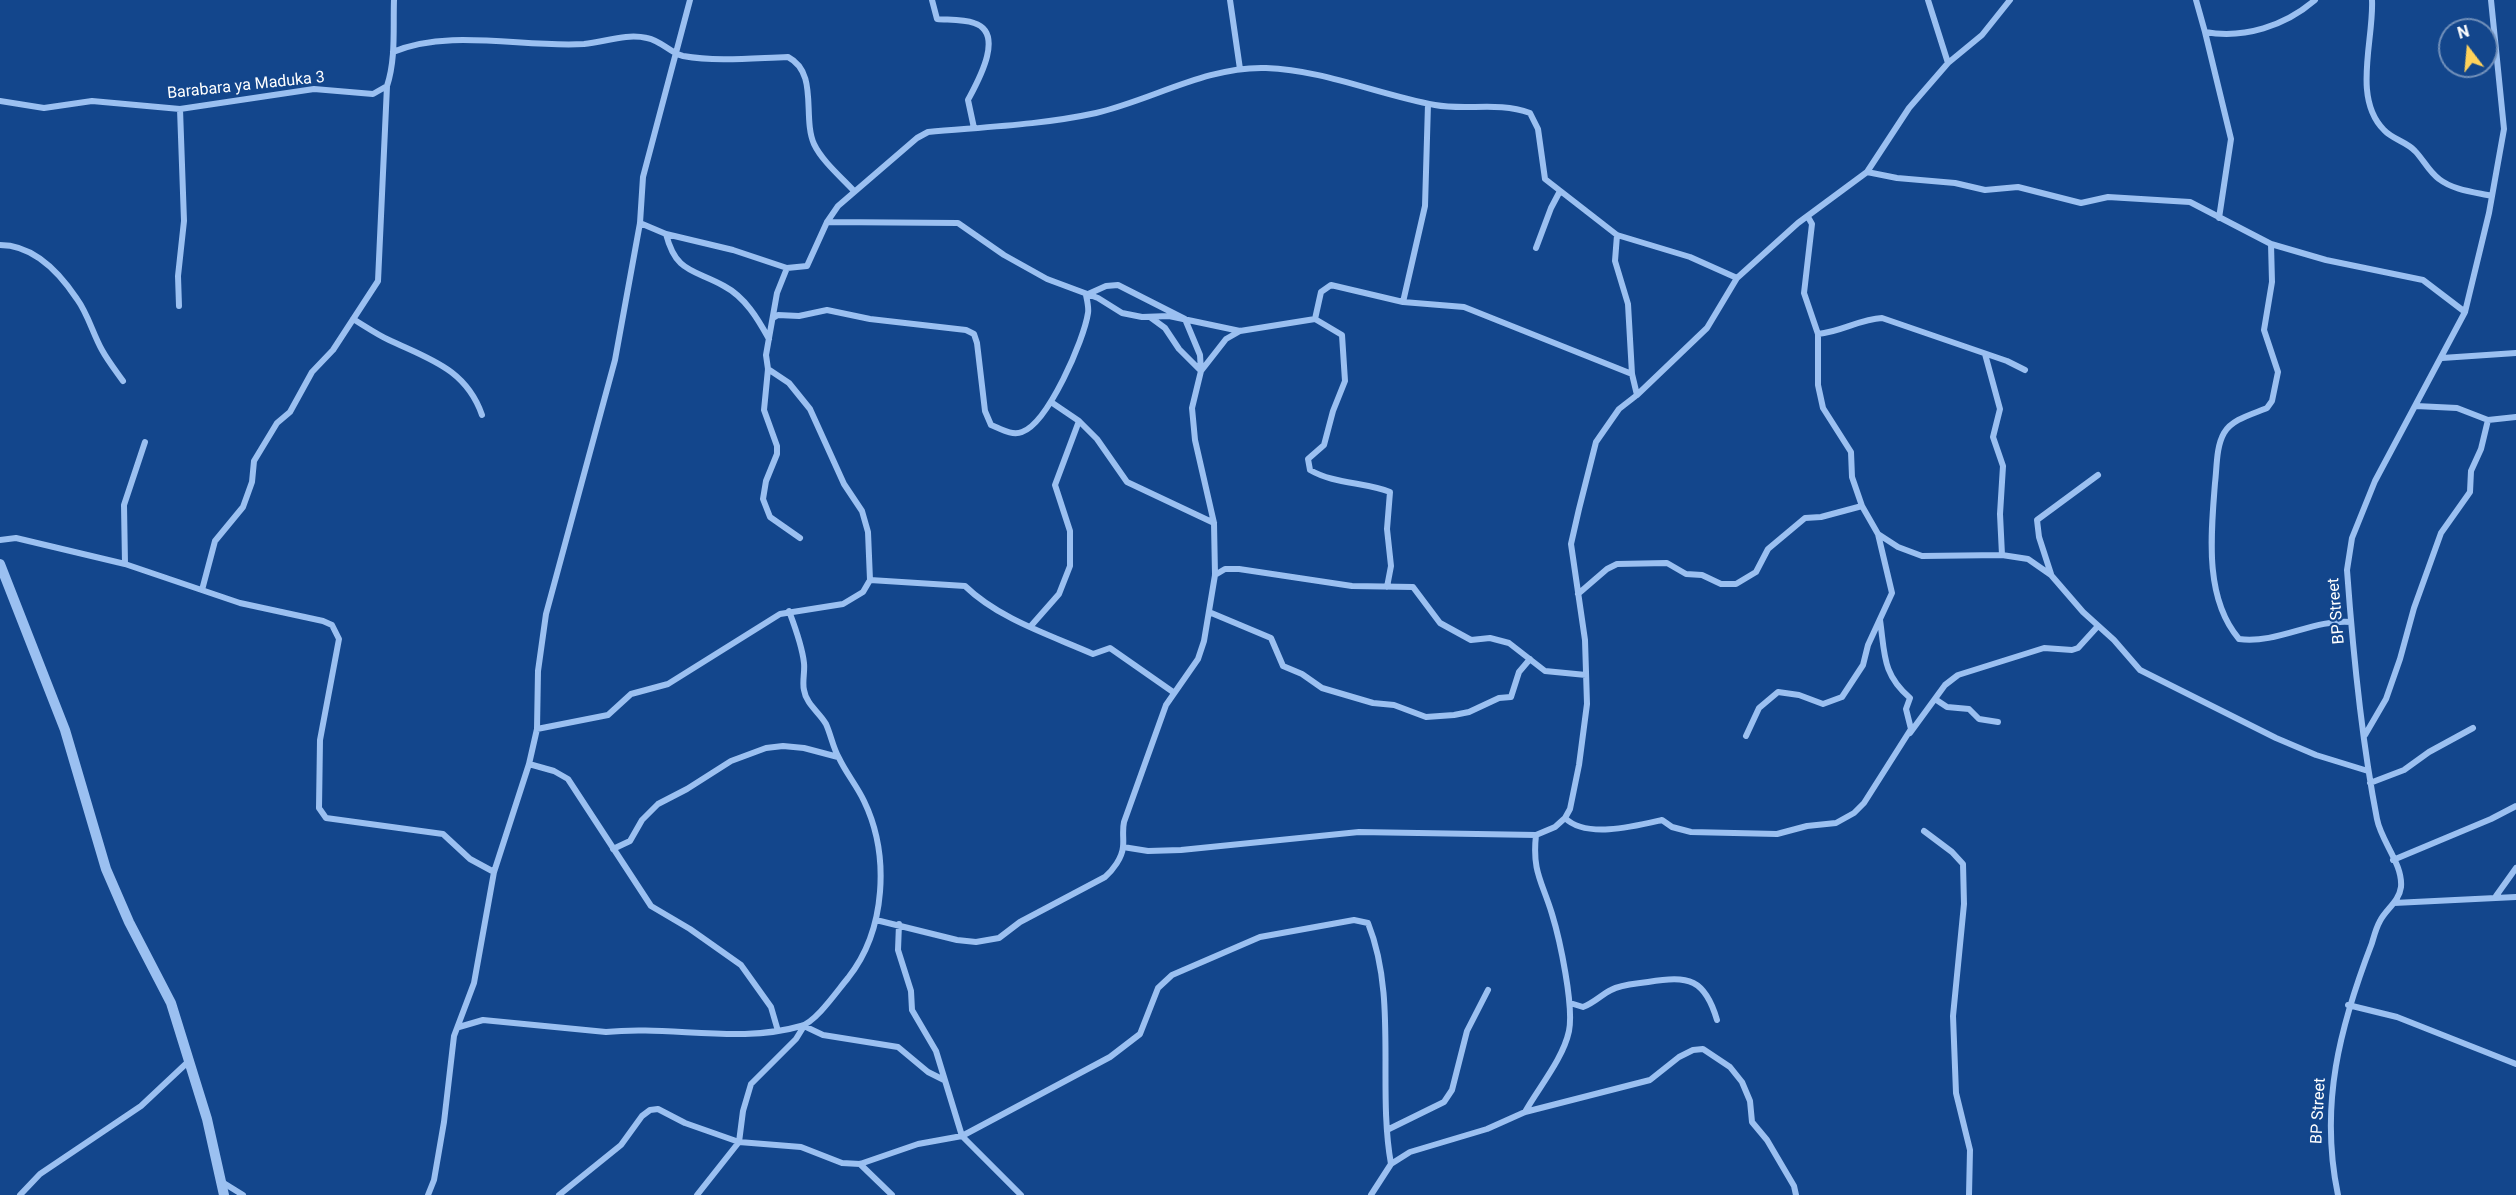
<!DOCTYPE html>
<style>
body{margin:0}
#map{position:relative;width:2516px;height:1195px;overflow:hidden;background:#13468c;font-family:Roboto,sans-serif}
canvas{display:block}
.north{position:absolute;left:2438px;top:18px;width:60px;height:60px;box-sizing:border-box;background:#13468c;border:2px solid #7190ba;border-radius:50%;rotate:344deg;font-size:16px;font-weight:700;line-height:24px;text-align:center;color:#fff}
.north::after{content:'';display:block;margin:auto;width:21px;height:27px;background:#ffd25a;clip-path:polygon(50% 0,100% 100%,50% 72%,0 100%)}
</style>
<div id="map">
<canvas width="2516" height="1195"></canvas>
<div class="north">N</div>
</div>
<script>
const ctx = document.querySelector('canvas').getContext('2d');
ctx.lineJoin = 'round';
function strokePath(path, color, width, dash) {
  ctx.strokeStyle = color;
  ctx.lineWidth = width;
  ctx.lineCap = dash ? 'butt' : 'round';
  ctx.setLineDash(dash || []);
  ctx.stroke(path);
}
function drawText(font, color, halo, rows, align = 'center') {
  ctx.font = font + ' Roboto,sans-serif';
  ctx.lineWidth = 4.5;
  ctx.setLineDash([]);
  ctx.textBaseline = 'middle';
  ctx.strokeStyle = halo;
  ctx.fillStyle = color;
  for (const [text, x, y, turn = 0] of rows) {
    ctx.save();
    ctx.translate(x, y);
    ctx.rotate((+turn || 0) * Math.PI / 180);
    ctx.textAlign = isNaN(turn) ? turn : align;
    if (halo) ctx.strokeText(text, 0, 0);
    ctx.fillText(text, 0, 0);
    ctx.restore();
  }
}
const minor = new Path2D(`
 M932,0L937,19C948,20 963,19 974,23C1006,33 977,83 968,100L974,128
 M1230,0L1240,69
 M1928,0L1948,63
 M2196,0L2205,32C2244,39 2285,26 2315,0
 M2372,0C2374,40 2352,98 2384,130C2392,139 2407,142 2415,151C2423,159 2429,172 2439,179C2453,190 2474,192 2492,196
 M2205,32L2231,139L2219,218
 M393,52C449,28 524,48 584,44C605,42 626,33 647,38C662,41 670,53 683,56C717,62 754,58 788,57C819,73 802,117 814,144C822,161 841,177 854,191
 M0,101L44,108L92,101L180,109L314,89L373,94L387,86C396,59 393,28 394,0
 M1867,172L1909,108L1948,63L1982,35L2010,0
 M1808,217L1812,224L1804,293L1818,334V385L1823,408L1851,452L1852,477L1862,506L1878,534L1898,547L1922,556L2002,555L2028,559L2051,575L2083,612L2114,640L2140,670L2276,738L2316,755L2368,771
 M827,222L958,223L1004,255L1047,279L1098,298L1122,313L1142,317L1169,316L1240,331L1315,319L1321,292L1331,285L1403,302L1464,307L1632,374
 M640,223L666,234L733,250L787,268L807,266L827,222L838,206L917,138L928,132C984,127 1041,125 1096,113C1152,100 1207,66 1266,68C1324,70 1379,95 1435,105C1467,111 1497,101 1530,113L1538,129L1545,179L1617,235L1690,257L1737,278L1798,223L1867,172L1897,178L1955,183L1985,190L2018,187L2081,203L2108,197L2190,202L2271,244L2326,260L2423,280L2465,312
 M666,234C676,273 693,269 724,286C745,297 758,319 769,339
 M2271,244L2272,282L2264,330L2278,372L2272,401L2267,408C2253,414 2232,419 2224,433C2216,447 2217,467 2215,483C2211,534 2204,598 2239,639C2278,644 2313,619 2351,622
 M0,245C34,245 59,272 77,299C88,314 93,334 102,350C108,361 116,371 123,381
 M1536,248L1551,208L1560,191
 M787,268L777,293L766,355L768,369L764,410L777,446V454L766,481L763,499L770,517L800,538
 M1403,302L1425,206L1428,104
 M179,306L178,276L184,221L180,109
 M1150,317L1165,328L1179,349L1201,371L1226,339L1240,331
 M773,318L778,315L799,316L827,310L870,319L966,330L974,334L977,343L985,411L991,425C1001,429 1012,436 1022,432C1048,423 1084,340 1088,313C1089,308 1087,300 1086,295L1106,286L1118,285L1185,319L1200,355L1201,371L1192,408L1195,440L1214,523L1215,575L1204,641L1198,659L1166,705L1124,822C1122,831 1124,839 1123,847C1122,858 1113,870 1105,877L1020,922L999,938L976,942L957,940L876,920
 M353,319C365,326 376,334 389,340C429,359 466,369 482,415
 M1315,319L1342,335L1345,381L1333,411L1324,445L1308,459L1310,470C1334,484 1364,482 1390,492L1387,529L1391,566L1387,587
 M1818,334C1841,332 1860,319 1882,318L2007,361L2025,370
 M1985,354L2000,409L1993,437L2003,466L2000,514L2002,555
 M2442,358L2516,353
 M1637,395L1707,328L1737,278
 M1051,402L1079,421L1097,439L1127,482L1214,523
 M2416,406L2457,408L2488,420L2516,417
 M0,540L16,538L125,564L240,603L323,621L332,625L339,639L320,740L319,808L326,818L443,834L470,859L494,872
 M125,564L124,505L145,442
 M2051,574L2039,537L2037,520L2098,475
 M1215,575L1225,569H1239L1352,586L1413,587L1440,623L1471,640L1490,638L1509,643L1545,671L1586,675
 M870,580L965,586C999,619 1050,635 1093,654L1110,648L1173,692
 M202,590L215,541L243,507L252,482L254,461L277,423L290,412L312,372L333,350L378,281L387,86
 M1578,594L1607,569L1617,564L1667,563L1686,574L1702,575L1721,584H1736L1756,572L1768,549L1805,518L1821,517L1862,506
 M1209,612L1271,638L1283,666L1302,674L1322,688L1373,703L1394,705L1426,717L1454,715L1469,712L1499,698L1511,697L1519,672L1530,659
 M1030,627L1059,594L1070,566V531L1055,485L1079,421
 M1935,699L1947,707L1969,709L1979,719L1998,722
 M537,729L608,715L631,694L668,684L780,614L843,604L863,592L870,580L868,532L862,511L844,484L810,409L789,383L768,369
 M1910,733L1945,685L1958,675L2044,648L2072,650L2078,648L2098,626
 M2365,735L2386,699L2400,659L2414,608L2441,533L2470,492L2471,471L2481,449L2488,420
 M1746,736L1759,708L1778,692L1799,695L1823,704L1842,697L1863,665L1868,645L1892,593L1878,534
 M529,764L554,771L568,779L651,906L690,929L741,965L771,1007L778,1031
 M2370,783L2404,770L2429,752L2473,728
 M1565,818C1586,839 1636,826 1662,820L1672,827L1691,832L1777,834L1807,826L1836,823L1854,813L1864,803L1911,729L1906,709L1910,698C1882,674 1885,654 1880,620
 M1924,831L1952,852L1963,864L1964,904L1953,1016L1956,1093L1970,1150L1969,1195
 M1123,847L1148,851L1181,850L1359,832L1536,835L1555,827L1565,818L1570,809L1579,765L1587,704L1585,640L1571,544L1579,509L1596,442L1619,409L1637,395L1632,374L1628,304L1615,261L1617,235
 M613,849L630,841L642,820L658,804L687,789L731,761L766,748L783,746L804,748L838,757
 M2393,860L2491,819L2516,806
 M2496,896L2516,868
 M2394,903L2516,897
 M899,924L898,950L911,991L912,1010L936,1051L962,1136L1021,1195
 M1570,1003L1583,1007C1594,1003 1601,995 1611,990C1622,984 1636,984 1648,982C1689,975 1705,979 1717,1020
 M2348,1005L2397,1017L2516,1064
 M459,1027L483,1020L606,1032C668,1025 740,1044 801,1026C816,1022 837,991 848,978C886,930 890,855 864,801C857,786 846,773 839,758C833,748 831,735 826,724C820,713 806,704 804,690C802,682 805,672 804,663C802,645 795,627 789,611
 M1525,1112C1539,1087 1563,1059 1569,1031C1574,1006 1560,940 1552,914C1542,881 1532,872 1536,835
 M1387,1130L1444,1102L1452,1090L1467,1031L1488,990
 M860,1164L892,1195
 M222,1182L243,1195
 M20,1195L40,1174L141,1106L190,1060
 M428,1195L434,1180L444,1122L454,1036L474,983L494,872L529,764L537,729L538,671L546,614L615,360L640,223L643,177L690,0
 M559,1195L621,1145L642,1116L650,1110L658,1109L685,1123L739,1142L801,1147L842,1163L860,1164L918,1144L962,1136L1110,1057L1140,1034L1158,988L1172,975L1260,937L1354,920L1368,923C1398,998 1377,1086 1391,1164
 M697,1195L739,1142L743,1111L751,1084L796,1039L804,1026L823,1035L898,1047L928,1072L944,1080
 M1371,1195L1391,1164L1410,1152L1487,1129L1525,1112L1650,1080L1679,1057L1693,1050L1703,1049L1730,1067L1742,1082L1750,1101L1752,1122L1767,1140L1794,1186L1796,1195
 M2338,1195C2319,1105 2340,1026 2372,943C2374,936 2376,928 2380,921C2386,909 2399,902 2401,887C2403,864 2381,841 2377,819C2361,737 2353,653 2347,570L2352,538L2375,481L2465,312L2489,213L2504,129L2491,0`);
const tertiary = new Path2D(`
 M0,564L65,730L106,869L129,922L171,1003L207,1119L224,1195`);
const streetNames = [
 ["Barabara ya Maduka 3",246,86,-6],
 ["BP Street",2337,611,-95],
 ["BP Street",2319,1111,-87]
];
strokePath(minor, '#9bc0f1', 6);
strokePath(tertiary, '#9bc0f1', 10);
drawText('16px', '#fff', '#13468c', streetNames);
</script>
